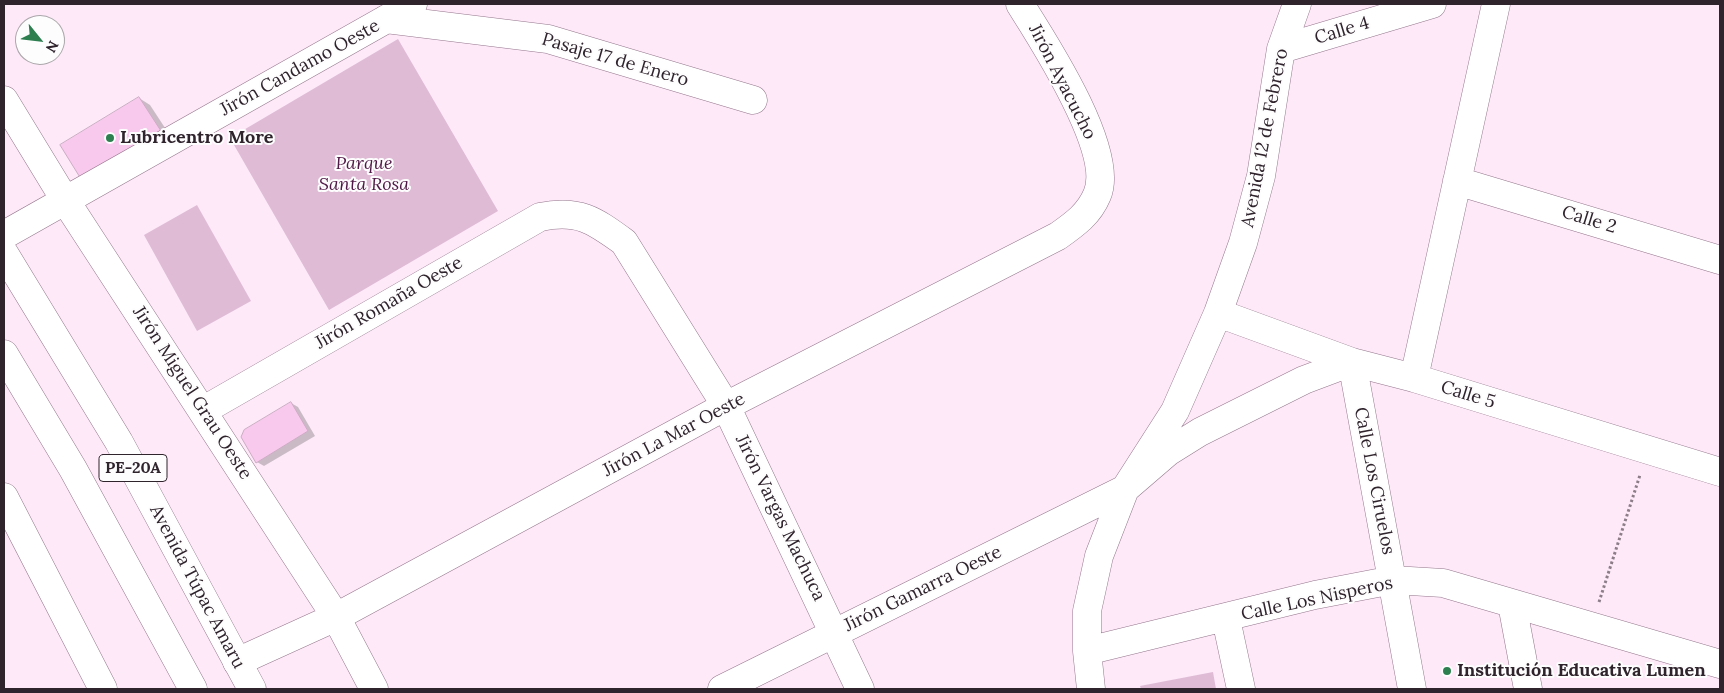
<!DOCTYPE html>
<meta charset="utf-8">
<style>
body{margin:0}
#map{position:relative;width:1724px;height:693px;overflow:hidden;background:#fde9f8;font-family:Lora,serif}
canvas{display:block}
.frame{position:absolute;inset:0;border:5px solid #2f232c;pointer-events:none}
.north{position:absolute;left:15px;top:15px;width:50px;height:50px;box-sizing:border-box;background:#fdfdfd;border:1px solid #aba6a9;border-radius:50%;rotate:119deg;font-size:14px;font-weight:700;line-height:20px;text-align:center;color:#2f232c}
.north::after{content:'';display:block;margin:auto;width:18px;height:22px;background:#2d7f50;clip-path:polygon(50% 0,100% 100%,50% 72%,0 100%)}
</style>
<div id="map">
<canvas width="1724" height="693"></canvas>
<div class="frame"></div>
<div class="north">N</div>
</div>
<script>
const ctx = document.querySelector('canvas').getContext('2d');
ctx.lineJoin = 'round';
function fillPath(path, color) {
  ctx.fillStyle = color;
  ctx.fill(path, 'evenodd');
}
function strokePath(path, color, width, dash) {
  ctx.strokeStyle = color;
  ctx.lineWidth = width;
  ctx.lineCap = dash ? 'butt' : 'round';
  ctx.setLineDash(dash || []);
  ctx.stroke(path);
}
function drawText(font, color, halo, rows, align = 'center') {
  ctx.font = font + ' Lora,serif';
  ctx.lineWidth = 4;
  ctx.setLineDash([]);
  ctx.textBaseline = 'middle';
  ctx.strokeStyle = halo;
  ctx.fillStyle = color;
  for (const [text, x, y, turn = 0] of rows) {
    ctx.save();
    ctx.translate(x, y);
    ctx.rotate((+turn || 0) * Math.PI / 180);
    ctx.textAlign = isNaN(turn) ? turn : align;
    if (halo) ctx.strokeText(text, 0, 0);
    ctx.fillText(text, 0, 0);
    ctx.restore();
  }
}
const green = new Path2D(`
 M398,39L498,211L329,310L230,138Z
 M197,205L251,301L197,331L144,235Z
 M1213,672L1216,689H1141L1140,686Z`);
const shadow = new Path2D(`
 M139,98L150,105L171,137L82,178Z
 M291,403L298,407L315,436L264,466L257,462Z`);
const building = new Path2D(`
 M139,97L161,131L81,179L60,145Z
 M291,402L308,431L256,463L241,437L244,430Z`);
const path = new Path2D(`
 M1599,602L1640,475`);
const minor = new Path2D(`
 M386,19L548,39L753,100
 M1281,49L1432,4
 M4,100L65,200L336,617L374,689
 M1457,181L1720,260
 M4,235L413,4
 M1218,313L1352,362L1414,378L1720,472
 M1414,378L1496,4
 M204,410L540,217C578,209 594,220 624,242L726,406L860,689
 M4,497L103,689
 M1512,604L1528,689
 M1226,619L1241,689
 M1087,651L1315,595L1393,580L1443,583L1720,664
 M237,662L336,617L726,406L1058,236C1075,224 1089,214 1097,195C1116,152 1044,42 1020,4
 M722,689L1125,489L1168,452L1200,432L1304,380L1352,362L1412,689
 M1091,689L1087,651V611L1099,556L1125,489L1175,411L1218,313L1243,243L1261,176L1281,49L1297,4`);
const trunk = new Path2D(`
 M4,253L119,442L252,689
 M4,354L73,469L193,689`);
const markers = [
 [110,138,5,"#2d7f50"],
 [1447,671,5,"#2d7f50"]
];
const shields = [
 [133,468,68]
];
const shieldNames = [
 ["PE-20A",133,468]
];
const streetNames = [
 ["Calle 4",1342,31,-17],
 ["Pasaje 17 de Enero",615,60,16],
 ["Jirón Candamo Oeste",300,68,-29],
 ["Jirón Ayacucho",1062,82,63],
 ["Avenida 12 de Febrero",1265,138,-79],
 ["Calle 2",1589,220,17],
 ["Jirón Romaña Oeste",389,303,-30],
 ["Jirón Miguel Grau Oeste",192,393,57],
 ["Calle 5",1468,395,17],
 ["Jirón La Mar Oeste",674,435,-28],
 ["Calle Los Ciruelos",1374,481,79],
 ["Jirón Vargas Machuca",780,518,64],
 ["Avenida Túpac Amaru",197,587,62],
 ["Jirón Gamarra Oeste",923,589,-26],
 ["Calle Los Nisperos",1317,599,-12]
];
const poiNames = [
 ["Lubricentro More",120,138],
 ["Institución Educativa Lumen",1457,671]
];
const parkNames = [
 ["Parque",364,164],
 ["Santa Rosa",364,185]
];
fillPath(green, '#dfbbd6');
fillPath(shadow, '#0003');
fillPath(building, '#f9c8ed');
strokePath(building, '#cbacc3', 1);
strokePath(minor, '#94768c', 29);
strokePath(trunk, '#94768c', 29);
strokePath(path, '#8c7d88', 3, [2.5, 2.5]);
strokePath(minor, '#fff', 28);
strokePath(trunk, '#fff', 28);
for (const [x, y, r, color] of markers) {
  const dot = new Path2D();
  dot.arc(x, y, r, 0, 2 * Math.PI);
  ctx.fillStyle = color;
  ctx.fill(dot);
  strokePath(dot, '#fdfdfd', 2);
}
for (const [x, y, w] of shields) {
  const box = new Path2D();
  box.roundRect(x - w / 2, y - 13.5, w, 27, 4);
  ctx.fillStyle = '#fdfdfd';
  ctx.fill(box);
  strokePath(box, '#2f232c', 1);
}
drawText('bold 16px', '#2f232c', null, shieldNames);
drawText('18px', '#2f232c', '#fdfdfd', streetNames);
drawText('bold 18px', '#2f232c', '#fdfdfd', poiNames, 'left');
drawText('italic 18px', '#501847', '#fdfdfd', parkNames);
</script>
